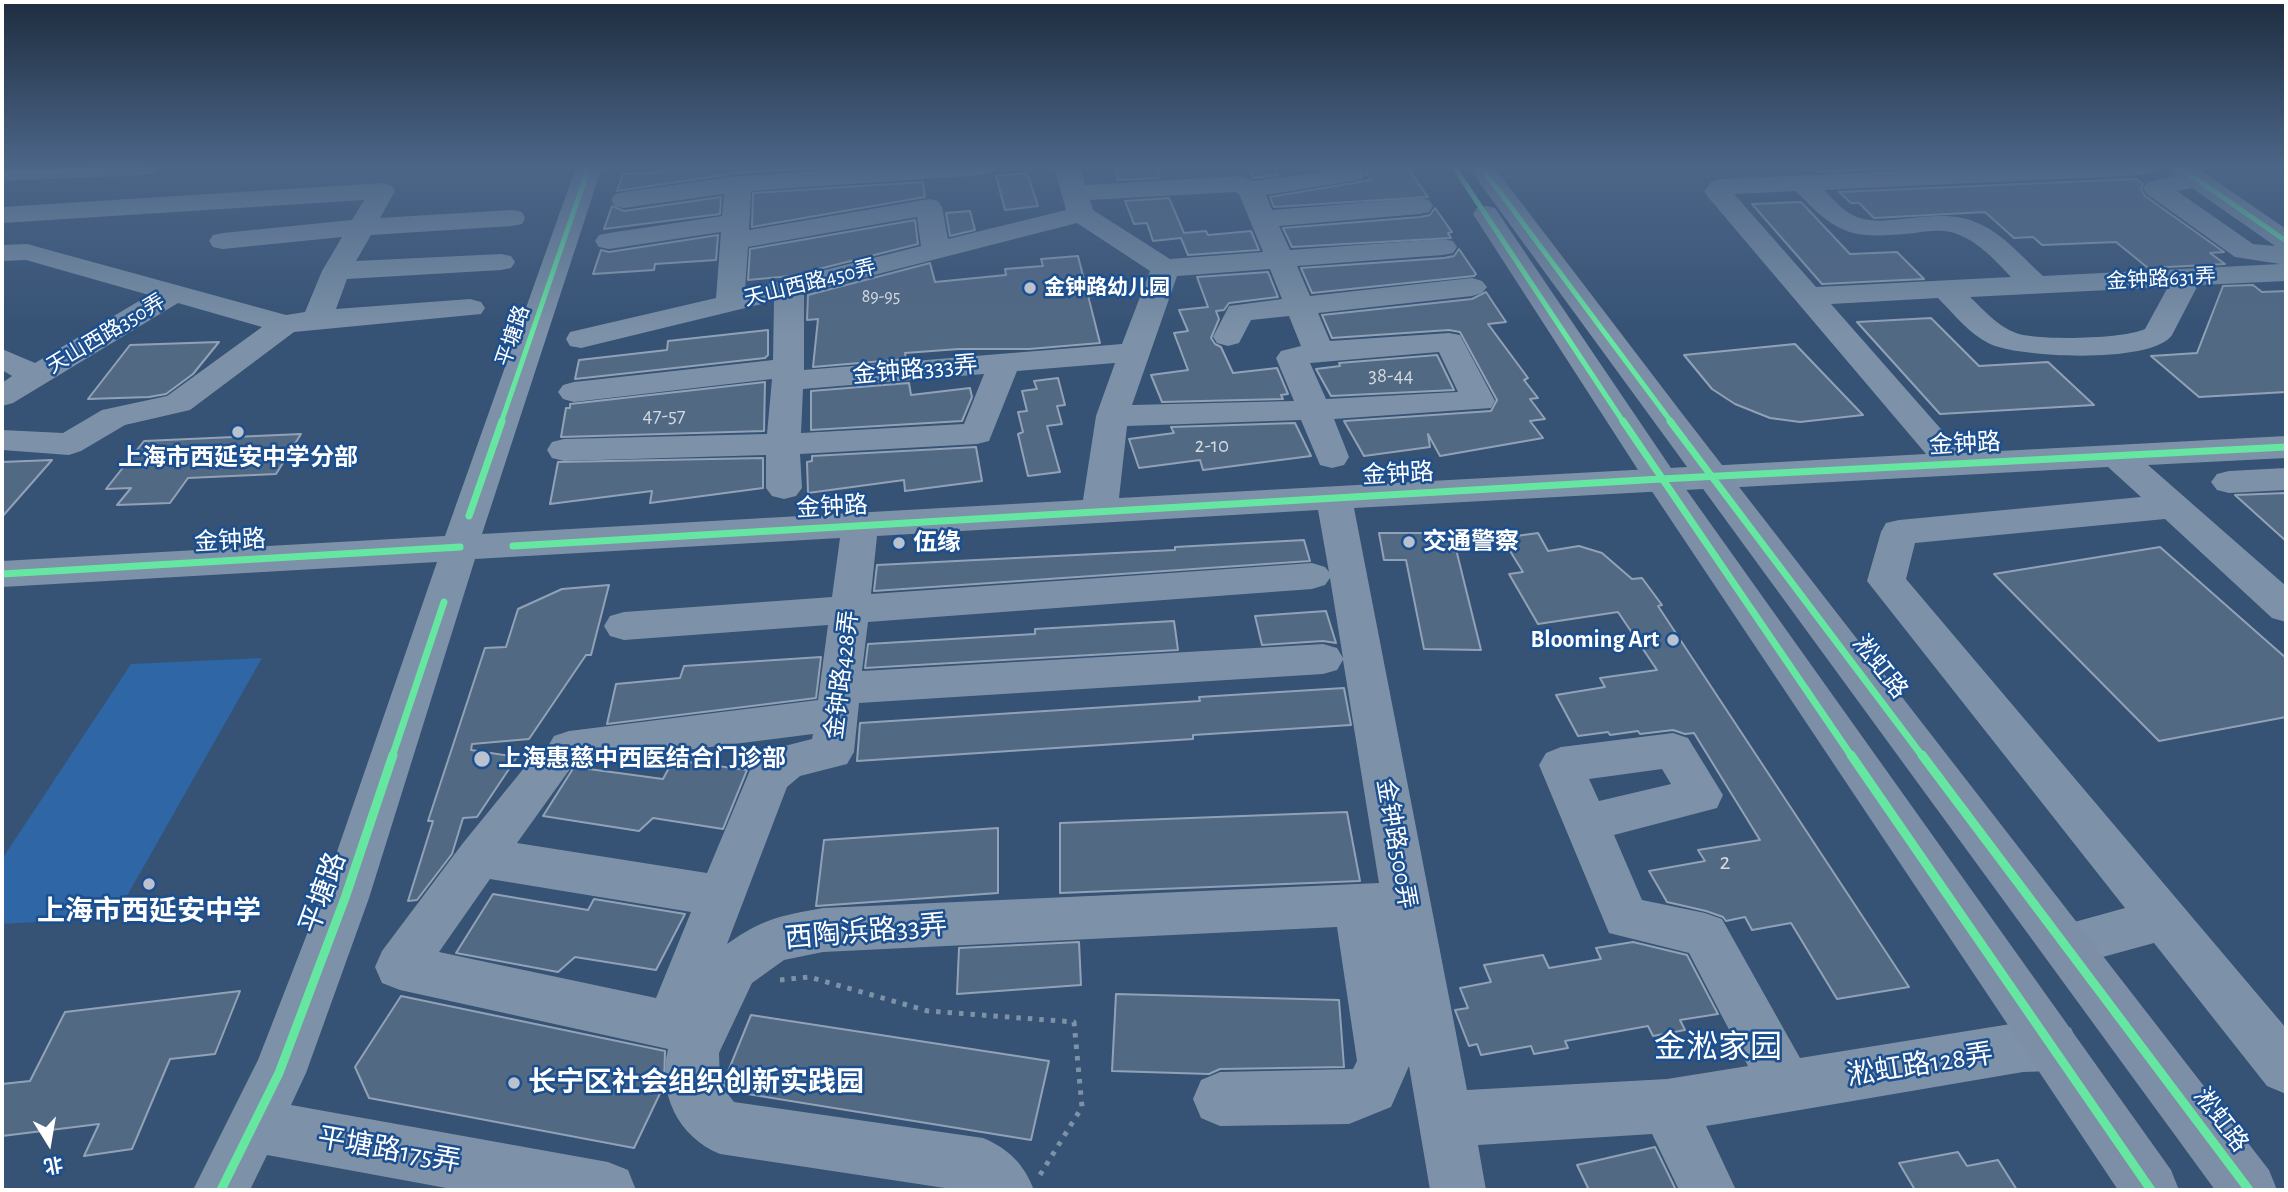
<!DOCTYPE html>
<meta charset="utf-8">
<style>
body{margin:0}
#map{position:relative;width:2288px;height:1192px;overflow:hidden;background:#365274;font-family:"Alegreya Sans","Noto Sans SC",sans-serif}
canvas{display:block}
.frame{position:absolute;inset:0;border:4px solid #fff;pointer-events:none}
.north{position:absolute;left:14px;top:1108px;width:70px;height:70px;-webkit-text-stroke:5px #1b4f8f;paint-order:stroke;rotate:169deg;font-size:19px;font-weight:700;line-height:28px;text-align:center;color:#fff}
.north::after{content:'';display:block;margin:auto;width:24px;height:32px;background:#fff;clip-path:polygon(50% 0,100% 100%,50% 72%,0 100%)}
</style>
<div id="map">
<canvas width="2288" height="1192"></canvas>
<div class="frame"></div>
<div class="north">北</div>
</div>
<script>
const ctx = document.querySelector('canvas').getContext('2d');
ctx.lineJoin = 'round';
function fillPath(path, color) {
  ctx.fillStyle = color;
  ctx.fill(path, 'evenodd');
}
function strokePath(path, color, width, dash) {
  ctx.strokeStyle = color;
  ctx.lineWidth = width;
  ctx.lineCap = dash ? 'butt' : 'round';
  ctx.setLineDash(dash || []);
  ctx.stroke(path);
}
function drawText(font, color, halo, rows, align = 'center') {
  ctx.font = font + ' "Alegreya Sans","Noto Sans SC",sans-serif';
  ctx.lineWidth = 5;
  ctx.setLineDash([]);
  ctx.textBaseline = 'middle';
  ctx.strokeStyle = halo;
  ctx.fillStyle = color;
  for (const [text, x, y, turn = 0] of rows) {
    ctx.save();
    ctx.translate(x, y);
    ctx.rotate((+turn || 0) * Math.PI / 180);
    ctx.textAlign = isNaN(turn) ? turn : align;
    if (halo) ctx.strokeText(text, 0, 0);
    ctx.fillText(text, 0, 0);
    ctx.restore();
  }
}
const green = new Path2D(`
 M262,658L115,917L2,924V859L131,664Z`);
const building = new Path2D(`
 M667,167H836L738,173L617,191L623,174L665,172Z
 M1129,167H1156L1160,178L1118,180L1114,168Z
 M1248,167H1274L1278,175L1254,178Z
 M1363,167H1407L1428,197L1274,207L1270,197L1371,180Z
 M1813,167H1922L1819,172Z
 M1027,173L1038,206L1005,210L996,176Z
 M2136,179L2143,184L2141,189L2145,196L2224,252L2210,253L2225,264L2148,268L2116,242L2042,245L2033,237L2014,238L1985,212L1874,218L1859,203H1851L1839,192Z
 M923,182L925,197L752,227L753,193Z
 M721,197L720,214L604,229L612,206L624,211Z
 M1169,198L1184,233L1206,231L1208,235L1251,231L1259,250L1188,255L1181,238L1153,241L1147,223L1134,224L1125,201Z
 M1801,202L1850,254L1897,252L1924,279L1822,284L1752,204Z
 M1435,208L1452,232L1448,233L1451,238L1292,247L1283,228L1420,217L1430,215Z
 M970,211L975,230L950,236L946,213Z
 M915,220L918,244L791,276L748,280L750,249Z
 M718,235L716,260L655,264L654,270L593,274L601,250L609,252Z
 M1459,249L1476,274L1474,276L1312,293L1301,268L1444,258L1454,256Z
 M1078,256L1100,343L1029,349H959L905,353L906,359L813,367L818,319L807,320L808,295L930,263L935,282L1006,275L1005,269L1043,266L1041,259Z
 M1268,272L1278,297L1229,303L1224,310L1216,311L1219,319L1211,338L1215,344L1221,347L1233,373L1277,368L1288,394L1281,395L1283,399L1162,402L1151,375L1188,370L1174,333L1188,331L1179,310L1208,307L1197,277Z
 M2253,285L2262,292L2286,291V392L2199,397L2151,356L2197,353L2223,286Z
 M1486,292L1506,322L1488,324L1528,378L1524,380L1538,398L1530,399L1545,419L1530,421L1543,438L1440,456L1428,434L1430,447L1364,456L1344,421L1491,411L1497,400L1460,332L1449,330L1332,338L1322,315L1472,299Z
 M1931,318L1979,366L2048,362L2094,405L1940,414L1857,322Z
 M768,330V355L765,358L575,379L579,360L667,350L668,341Z
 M219,342L193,374L166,394L149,397L88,399L130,345Z
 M1795,344L1863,415L1800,422L1770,418L1735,404L1712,389L1684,355Z
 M1437,355L1454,390L1331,396L1316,369L1340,366L1339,363Z
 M1058,378L1065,405L1057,406L1062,424L1047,426L1060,472L1028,476L1018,434L1023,432L1018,412L1027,411L1022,391L1037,389L1034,381Z
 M765,382L764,431L561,437L566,408H570V404Z
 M909,383L911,395L970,388L972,397L962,421L811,430V391Z
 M1295,423L1311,456L1203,470L1200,460L1139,468L1129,439L1174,433L1171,427Z
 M301,434L276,474L188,478L170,503L117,505L131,488L106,489L144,441Z
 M976,447L982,481L905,491L904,480L808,493L807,462L812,461V456Z
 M763,458V488L650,503L652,491L550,504L558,462Z
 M52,460L2,517V462Z
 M2286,493V541L2235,495Z
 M1379,533H1452L1481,650L1424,649L1406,560H1384Z
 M1538,533L1548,551L1579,546L1602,553L1632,579L1642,578L1662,605L1658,606L1909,987L1837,999L1791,923L1752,930L1745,917L1726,921L1723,917L1706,911L1667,902L1649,871L1705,861L1698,850L1760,840L1694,733L1685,734L1673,730L1640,734L1638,731L1610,735L1608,732L1578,736L1556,695L1605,687L1600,678L1657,670L1618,612L1538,624L1509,574L1523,572L1502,538Z
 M1304,540L1310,561L874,591L877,565L1175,550V547Z
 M2160,547L2286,658V717L2159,741L1994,574Z
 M609,585L591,655H586L529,739L472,744L471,750L517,757L477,817L463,818L452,854L417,900L408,901L433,821H428L485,648L506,647L518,609L562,589Z
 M1326,611L1336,643L1323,641L1262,645L1255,616Z
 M1174,621L1178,650L865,668L868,644L1035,634V629Z
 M821,657L816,698L607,724L616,684L680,678L684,666Z
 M1344,688L1351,725L1193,735V739L857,761L860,723L1200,701L1199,697Z
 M673,760L747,770L723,829L653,818L639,831L543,816L574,767L663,779Z
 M1347,812L1360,881L1060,893V823Z
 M998,828V893L816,906L824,840Z
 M493,894L588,910L594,899L685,914L656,970L575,957L558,972L456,953Z
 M1079,942L1081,985L957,994L959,948Z
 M1633,942L1687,955L1718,1014L1680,1020L1685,1030L1653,1036L1648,1026L1565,1041L1568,1048L1534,1054L1531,1046L1481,1055L1477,1044L1469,1046L1455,1010L1468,1008L1460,988L1491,982L1484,965L1543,955L1549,968L1601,959L1596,948Z
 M240,991L215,1054L170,1059L132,1149L84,1156L99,1124L2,1136V1084L30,1081L65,1012Z
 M1116,994L1339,1000L1344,1067L1220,1069L1209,1074L1112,1071Z
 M401,996L665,1051L664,1085L634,1148L369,1098L355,1067Z
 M751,1015L1049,1061L1031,1140L729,1091L723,1084Z
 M1655,1147L1676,1190H1589L1577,1165Z
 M1958,1152L1967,1166L1998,1160L2017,1190H1915L1899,1163Z`);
const path = new Path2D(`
 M780,980L809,977L928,1011L1074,1022L1082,1107L1040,1175`);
const minor = new Path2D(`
 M576,167H602L482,534L1083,500L1096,416L1115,363L1017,371L989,441L977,444L800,454L802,488L796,496L784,499L772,496L766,488V455L564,461L552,458L547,450L552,442L564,439L767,434L772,379L574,402L563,399L558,392L563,385L574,382L773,360L774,301L581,348L570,346L566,339L570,332L716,298L721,232L609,249L599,247L595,241L599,235L609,233L722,216L724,194L624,208L615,206L611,200L615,194L624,192L738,176L874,167H996L992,172L983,175L751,191L749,230L929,199L938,201L942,207L948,239L1066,210L1054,167H1080L1085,185L1239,176L1253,181L1336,170L1334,167H1360L1365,175L1361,180L1266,195L1272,210L1420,198L1429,200L1433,206L1429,212L1420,214L1279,226L1290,250L1443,239L1453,241L1457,247L1453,253L1443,255L1297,266L1310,296L1472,278L1482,281L1487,287L1482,293L1472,296L1318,313L1330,341L1449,333L1460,335L1495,401L1491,408L1334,419L1349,457L1344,465L1332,468L1320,465L1301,420L1127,426L1119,498L1926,454L1708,197L1704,191L1712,181L1721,179L1984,167H2157L2153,172L2144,175L1824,190C1834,200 1844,212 1857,217C1888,229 1935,206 1975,222C2002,232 2022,257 2043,276L2280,264L2235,257L2147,194L2143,188L2147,182L2175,176L2166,167H2196L2286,229V281L2198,285L2172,335C2152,364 2021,358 1990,344C1969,334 1954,314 1938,298L1831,304L1962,453L2286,436V458L2148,465L2286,586V622L2272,618L2165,519L1915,543L1906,579L2286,1028V1094L2267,1086L2154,943L2066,967L2049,961L2041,945L2049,929L2125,908L1867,581L1881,532L1886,523L1899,520L2141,497L2108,467L1354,508L1467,1090L1667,1079L1748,1066L1689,953L1609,933L1539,765L1546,753L1561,747L1673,733L1688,738L1723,795L1717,808L1614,835L1642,900L1705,913L1722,919L1800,1058L2023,1022L2053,1021L2071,1028L2079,1046L2071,1064L2053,1071L2023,1072L1706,1126L1736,1190H1679L1652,1134L1478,1145L1486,1190H1430L1409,1066L1391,1107L1349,1124L1220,1126L1201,1118L1193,1099L1201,1080L1220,1072L1353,1069L1357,1061L1337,927L823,952L784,960L752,983L719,1053L720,1084L734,1102L983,1138C1009,1149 1024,1164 1034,1190H958L720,1154C678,1137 657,1093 668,1049L400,990L382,983L375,967L382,951L463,843L533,757L549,752L547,748L554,736L569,731L818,700L828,625L624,640L610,636L604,626L610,616L624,612L832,597L840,538L475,559L369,898L306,1073L291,1105L608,1162L628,1170L636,1190H457L267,1155L250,1190H193L258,1060L321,898L437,562L2,587V561L445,536ZM2192,188L2275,246L2253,244L2177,191ZM1796,191C1839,237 1853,239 1915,233C1928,231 1945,229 1957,234C1979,242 1996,261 2011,277L1816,287L1734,194ZM1235,192L1239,194L1263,252L1170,259L1093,210L1090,200ZM917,217L921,246L745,290L748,247ZM1077,223L1150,271L1122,344L804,370V293ZM1270,269L1282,299L1229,306L1213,337L1217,343L1228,346L1239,343L1251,320L1289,316L1301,346L1281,351L1276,358L1294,401L1132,405L1177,276ZM2168,287L2145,329C2124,339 2038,341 2016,333C1997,326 1984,310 1970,297ZM1439,352L1458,392L1326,399L1310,363ZM984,374L964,424L801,433L803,389ZM1318,510L1329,572L1325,567L1312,563L871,594L877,536ZM1330,578L1343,658L1337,648L1323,644L862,671L868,622L1312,589L1325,585ZM1343,660L1379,883L823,908C780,916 764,918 727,944L787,787L800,776L847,764L854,752L859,703L1323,674L1337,670ZM813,734L812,739L773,749L753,763L707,873L517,843L570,769L568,765ZM1662,769L1671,784L1599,801L1589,779ZM490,879L691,912L656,998L439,952Z
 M382,183L391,185L395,191L380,218L512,210L522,212L525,218L522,224L512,226L371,235L356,261L501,254L511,256L515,262L511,268L501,270L347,279L336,309L470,299L481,302L485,308L481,314L294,332L190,410L125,425L81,451L69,455L2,450V430L63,433L102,410L167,396L262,327L178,303L13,403L2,406V383L12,376L2,370V349L35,363L149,295L26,260L2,261V245L27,244L286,315L305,312L322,271L342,237L223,249L213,247L209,241L213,235L223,233L352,220L364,200L2,223V207Z
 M2286,468V490L2229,493L2217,490L2211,482L2217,474L2229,471Z`);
const major = new Path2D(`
 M2,167H159L155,172L146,175L2,181Z
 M1468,167H1494L1684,416L2269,1170L2277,1190H2215Z
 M1486,206L1495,208L1673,471L2171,1170L2179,1190H2118L1649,487L1473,214L1477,208Z`);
const cyclewayFar2 = new Path2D(`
 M1454,167L1624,423
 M1481,167L1672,423
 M2179,167L2286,241
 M2,173L146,167
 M501,423L589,167`);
const cyclewayFar1 = new Path2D(`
 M1623,421L1852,757
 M1670,421L1923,757
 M469,516L502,421
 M513,546L1661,479L2286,447
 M2,574L460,547
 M392,757L444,602`);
const cycleway = new Path2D(`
 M1851,755L2151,1190
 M1922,755L2249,1190
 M221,1190L279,1073L345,898L393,755`);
const markers = [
 [1030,288,7,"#b9c2ce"],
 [238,432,7,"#b9c2ce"],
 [1409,542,7,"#b9c2ce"],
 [899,543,7,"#b9c2ce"],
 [1673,640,7,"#b9c2ce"],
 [482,759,9,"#b9c2ce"],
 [149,884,7,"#b9c2ce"],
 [514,1083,7,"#b9c2ce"]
];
const farNumbernames = [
 ["89-95",881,297]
];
const farStreetnames = [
 ["金钟路631弄",2161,279,-3],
 ["天山西路450弄",810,283,-14],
 ["天山西路350弄",106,334,-31],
 ["平塘路",513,336,-71]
];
const farPoinames = [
 ["金钟路幼儿园",1044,288]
];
const numberNames = [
 ["38-44",1391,376],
 ["47-57",664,416],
 ["2-10",1212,446]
];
const streetNames = [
 ["金钟路333弄",915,370,-5],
 ["金钟路",1965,444,-3],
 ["金钟路",1398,474,-3],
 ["金钟路",832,507,-3],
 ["金钟路",230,541,-3],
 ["淞虹路",1880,667,52],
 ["金钟路428弄",842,675,-83],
 ["金钟路500弄",1396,844,80],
 ["淞虹路",2221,1120,53]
];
const poiNames = [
 ["上海市西延安中学分部",238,458,"center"],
 ["交通警察",1423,542],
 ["伍缘",913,543],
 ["Blooming Art",1659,640,"right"],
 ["上海惠慈中西医结合门诊部",498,759]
];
const nearNumbernames = [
 ["2",1725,862]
];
const nearStreetnames = [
 ["平塘路",323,893,-70],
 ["西陶浜路33弄",866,932,-5],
 ["淞虹路128弄",1920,1065,-9],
 ["平塘路175弄",389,1150,10]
];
const nearPoinames = [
 ["上海市西延安中学",149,912],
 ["长宁区社会组织创新实践园",528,1083,"left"]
];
const nearNeighbourhoodnames = [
 ["金淞家园",1718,1047]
];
fillPath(green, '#2f66a5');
fillPath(building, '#526984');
strokePath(building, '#92a2b6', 2);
strokePath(path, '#7d92a8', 5, [4.5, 7]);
fillPath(minor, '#7d92a8');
fillPath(major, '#7d8ea7');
strokePath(cyclewayFar2, '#66e7a1', 5);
strokePath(cyclewayFar1, '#66e7a1', 7);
strokePath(cycleway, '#66e7a1', 9);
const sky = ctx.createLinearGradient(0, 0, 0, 334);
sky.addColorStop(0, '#1e2d40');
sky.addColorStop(0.5, '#4c6688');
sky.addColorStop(1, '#4c668800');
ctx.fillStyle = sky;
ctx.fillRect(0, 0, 2288, 334);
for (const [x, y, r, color] of markers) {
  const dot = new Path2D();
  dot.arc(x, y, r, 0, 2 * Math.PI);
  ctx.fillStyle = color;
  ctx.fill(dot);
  strokePath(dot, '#1b4f8f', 2.5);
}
drawText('18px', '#d4dae0', null, farNumbernames);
drawText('21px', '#fff', '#1b4f8f', farStreetnames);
drawText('bold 21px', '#fff', '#1b4f8f', farPoinames, 'left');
drawText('21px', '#d4dae0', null, numberNames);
drawText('24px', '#fff', '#1b4f8f', streetNames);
drawText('bold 24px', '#fff', '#1b4f8f', poiNames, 'left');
drawText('24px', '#d4dae0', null, nearNumbernames);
drawText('28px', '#fff', '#1b4f8f', nearStreetnames);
drawText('bold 28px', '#fff', '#1b4f8f', nearPoinames);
drawText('32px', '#fff', '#1b4f8f', nearNeighbourhoodnames);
</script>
